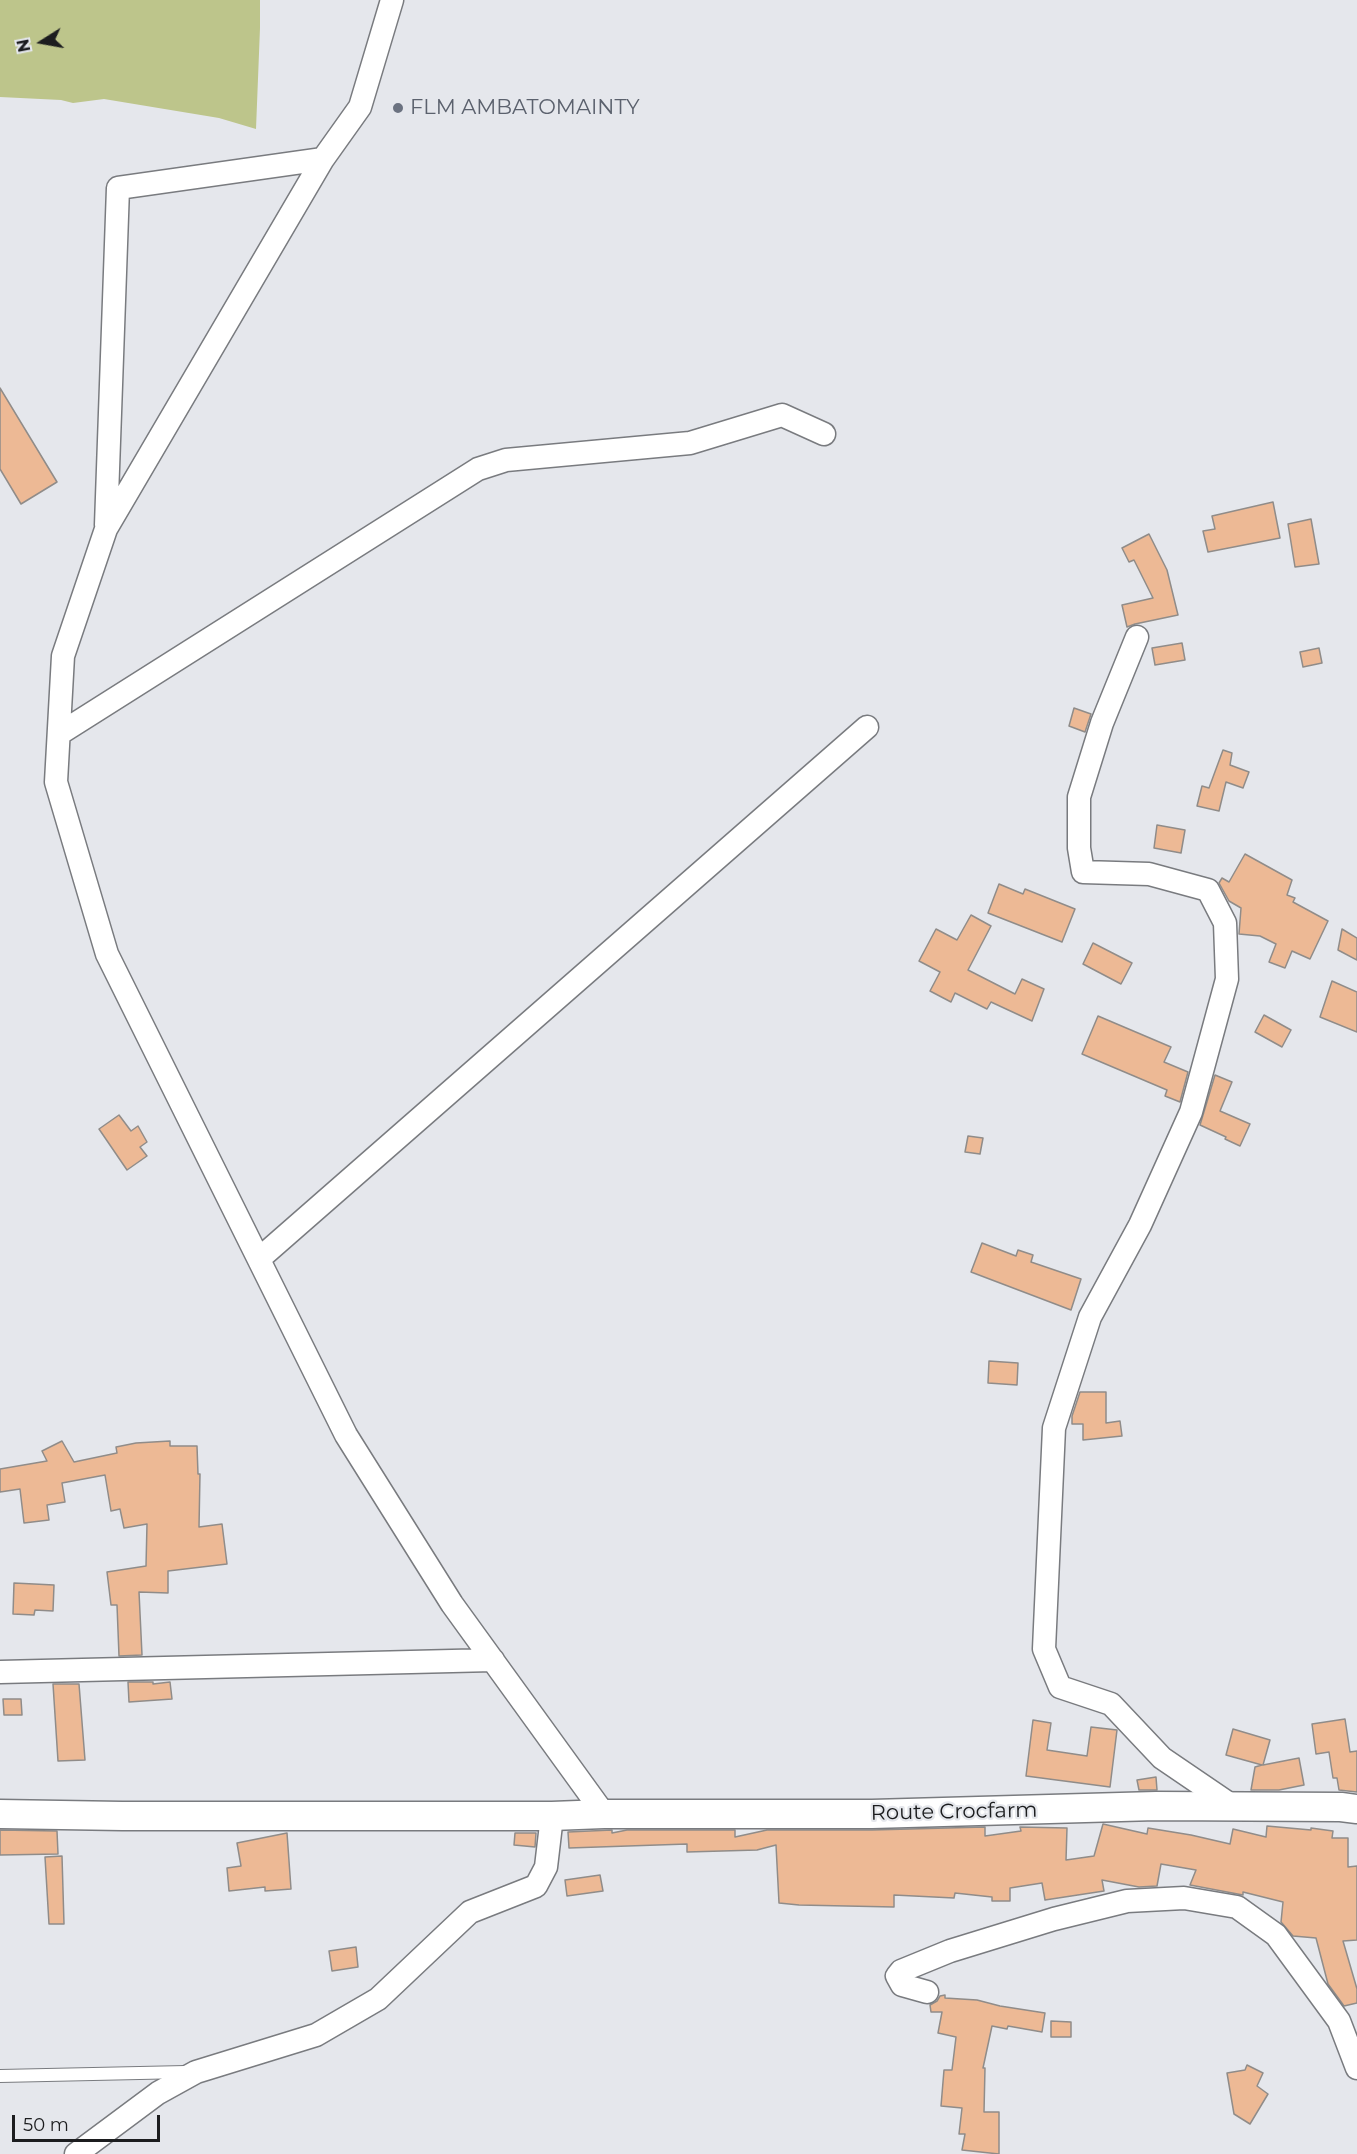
<!DOCTYPE html>
<style>
body{margin:0}
#map{position:relative;width:1357px;height:2154px;overflow:hidden;background:#e5e7ec;font-family:Montserrat,sans-serif}
canvas{display:block}
.north{position:absolute;left:12px;top:12px;width:60px;height:60px;-webkit-text-stroke:4px #e5e7ec;paint-order:stroke;rotate:259deg;font-size:16px;font-weight:700;line-height:24px;text-align:center;color:#1c1d1f}
.north::after{content:'';display:block;margin:auto;width:21px;height:27px;background:#1c1d1f;clip-path:polygon(50% 0,100% 100%,50% 72%,0 100%)}
.scale{position:absolute;left:12px;top:2115px;width:148px;height:27px;box-sizing:border-box;border:3px solid #1c1d1f;border-top:0;padding-left:8px;font-size:18px;line-height:21px;white-space:nowrap;color:#1c1d1f;-webkit-text-stroke:4px #e5e7ec;paint-order:stroke}
</style>
<div id="map">
<canvas width="1357" height="2154"></canvas>
<div class="north">N</div>
<div class="scale">50 m</div>
</div>
<script>
const ctx = document.querySelector('canvas').getContext('2d');
ctx.lineJoin = 'round';
function fillPath(path, color) {
  ctx.fillStyle = color;
  ctx.fill(path, 'evenodd');
}
function strokePath(path, color, width, dash) {
  ctx.strokeStyle = color;
  ctx.lineWidth = width;
  ctx.lineCap = dash ? 'butt' : 'round';
  ctx.setLineDash(dash || []);
  ctx.stroke(path);
}
function drawText(font, color, halo, rows, align = 'center') {
  ctx.font = font + ' Montserrat,sans-serif';
  ctx.lineWidth = 4.5;
  ctx.setLineDash([]);
  ctx.textBaseline = 'middle';
  ctx.strokeStyle = halo;
  ctx.fillStyle = color;
  for (const [text, x, y, turn = 0] of rows) {
    ctx.save();
    ctx.translate(x, y);
    ctx.rotate((+turn || 0) * Math.PI / 180);
    ctx.textAlign = isNaN(turn) ? turn : align;
    if (halo) ctx.strokeText(text, 0, 0);
    ctx.fillText(text, 0, 0);
    ctx.restore();
  }
}
const green = new Path2D(`
 M0,0H260V28L256,129L219,118L104,99L73,103L61,100L0,97Z`);
const building = new Path2D(`
 M0,388L57,482L21,504L0,469Z
 M1273,502L1280,538L1208,552L1203,531L1215,529L1212,516Z
 M1311,519L1319,564L1295,567L1288,524Z
 M1149,534L1167,570L1178,615L1135,624L1127,627L1122,605L1153,598L1134,560L1129,562L1122,548Z
 M1182,643L1185,660L1155,665L1152,648Z
 M1319,648L1322,663L1303,667L1300,652Z
 M1074,708L1091,714L1085,732L1069,726Z
 M1223,750L1232,753L1230,765L1249,772L1243,788L1226,782L1219,811L1197,806L1202,786L1209,788Z
 M1157,825L1185,830L1181,853L1154,848Z
 M1245,854L1292,880L1287,895L1295,898L1293,902L1328,921L1310,959L1292,951L1285,968L1269,962L1276,944L1260,936L1239,934L1241,908L1229,901L1219,883L1222,878L1229,882Z
 M999,884L1023,894L1025,889L1075,909L1062,942L988,913Z
 M971,915L991,926L968,970L1015,994L1022,979L1044,989L1032,1021L991,1002L987,1009L955,993L951,1002L930,991L940,972L919,961L936,929L957,940Z
 M1342,929L1357,938V960L1338,950Z
 M1093,943L1132,963L1121,984L1083,964Z
 M1332,981L1357,992V1032L1320,1017Z
 M1264,1015L1291,1030L1282,1047L1255,1032Z
 M1098,1016L1171,1047L1164,1062L1188,1072L1180,1102L1165,1096L1167,1090L1082,1054Z
 M1215,1075L1232,1082L1220,1111L1250,1124L1240,1146L1225,1139L1226,1137L1200,1125Z
 M119,1115L131,1131L138,1126L147,1142L140,1147L147,1156L127,1170L99,1129Z
 M968,1136L983,1138L980,1154L965,1152Z
 M982,1243L1016,1256L1018,1250L1033,1255L1031,1262L1081,1279L1071,1310L971,1272Z
 M989,1361L1018,1363L1017,1385L988,1383Z
 M1080,1392H1106V1423L1120,1421L1122,1436L1083,1440V1424H1072V1416Z
 M62,1441L74,1462L117,1453L116,1447L136,1443L170,1441V1446H197L198,1474H200L199,1527L222,1524L227,1564L168,1571V1593L139,1592L142,1655L119,1656L117,1605H111L107,1572L146,1566L147,1524L124,1528L120,1509L111,1511L105,1475L62,1483L65,1502L47,1505L49,1520L24,1523L20,1489L0,1492V1469L47,1461L42,1451Z
 M14,1583L54,1585L53,1611L35,1610L34,1615L13,1614Z
 M128,1682H153V1684L170,1682L172,1699L129,1702Z
 M53,1684H79L85,1760L58,1761Z
 M3,1699H21L22,1715H4Z
 M1345,1719L1350,1752L1357,1751V1792L1339,1790L1337,1778H1333L1329,1752L1316,1754L1312,1724Z
 M1033,1720L1051,1723L1047,1750L1087,1756L1091,1727L1117,1730L1110,1787L1026,1776Z
 M1233,1729L1270,1740L1263,1765L1299,1758L1304,1785L1279,1790H1251L1255,1767L1262,1765L1226,1755Z
 M1156,1777L1157,1790H1139L1137,1780Z
 M1103,1824L1147,1834L1148,1828L1191,1835L1230,1844L1233,1829L1266,1837L1267,1826L1311,1830V1828L1333,1831L1332,1838H1348V1867L1357,1866V1940L1343,1941L1357,1989V2003L1344,2006L1328,1984L1316,1938L1293,1936L1281,1922L1283,1902L1243,1892V1895L1190,1885L1196,1870L1161,1864L1157,1886L1139,1887L1102,1880L1104,1891L1045,1900L1042,1883L1010,1888V1901H992V1897L955,1893L954,1898L894,1895V1907L799,1905L779,1903L776,1845L757,1850L687,1852V1844L569,1848L568,1832L612,1830V1833L627,1830H735V1837L767,1830H872L985,1827V1836L1021,1831L1020,1827L1067,1828L1066,1860L1094,1856Z
 M0,1830L57,1831L58,1854L0,1855Z
 M287,1833L291,1889L265,1891V1887L229,1891L227,1868L241,1866L237,1843Z
 M515,1833H536L535,1847L514,1845Z
 M62,1856L64,1924H49L45,1857Z
 M600,1875L603,1891L567,1896L565,1880Z
 M356,1947L358,1967L332,1971L329,1951Z
 M945,1995V1998L977,2000L1000,2006L1045,2013L1042,2032L1008,2026L1007,2029L992,2026L983,2068H985L984,2112H999V2154L962,2150L965,2134H959L962,2108L941,2106L944,2070H952L956,2037L938,2033L942,2012H931L930,2005L937,2001L940,1996Z
 M1051,2021L1071,2022V2037H1051Z
 M1247,2065L1263,2073L1257,2086L1268,2094L1250,2124L1234,2114L1227,2073L1245,2070Z`);
const service = new Path2D(`
 M0,2076L186,2072`);
const minor = new Path2D(`
 M392,0L360,107L323,159L106,529L63,656L56,782L107,954L346,1435L452,1604L604,1814
 M106,525L118,188L323,159
 M1137,637L1102,723L1079,797V848L1083,872L1149,874L1208,890L1225,923L1227,979L1191,1112L1140,1225L1090,1317L1054,1428L1044,1649L1060,1687L1111,1704L1162,1758L1234,1807
 M59,734L478,469L506,460L690,443L782,415L824,434
 M259,1259L867,727
 M0,1672L493,1660
 M927,1992L902,1985L897,1976L901,1971L950,1951L1054,1919L1127,1901L1184,1898L1237,1907L1276,1935L1339,2021L1357,2068
 M76,2154L158,2093L196,2072L316,2035L378,1999L470,1912L536,1886L546,1867L552,1816`);
const tertiary = new Path2D(`
 M0,1814L122,1816H552L604,1814H872L1156,1806L1341,1807L1357,1809`);
const markers = [
 [398,108,6,"#6b7280"]
];
const worshipNames = [
 ["FLM AMBATOMAINTY",410,108]
];
const streetNames = [
 ["Route Crocfarm",954,1812,-1]
];
fillPath(green, '#bdc58b');
fillPath(building, '#edb995');
strokePath(building, '#908c89', 1.5);
strokePath(service, '#797b7f', 14);
strokePath(minor, '#797b7f', 25);
strokePath(tertiary, '#797b7f', 31);
strokePath(service, '#fff', 12);
strokePath(minor, '#fff', 22);
strokePath(tertiary, '#fff', 28);
for (const [x, y, r, color] of markers) {
  const dot = new Path2D();
  dot.arc(x, y, r, 0, 2 * Math.PI);
  ctx.fillStyle = color;
  ctx.fill(dot);
  strokePath(dot, '#e5e7ec', 2);
}
drawText('21px', '#5b616d', '#e5e7ec', worshipNames, 'left');
drawText('21px', '#1c1d1f', '#e5e7ec', streetNames);
</script>
